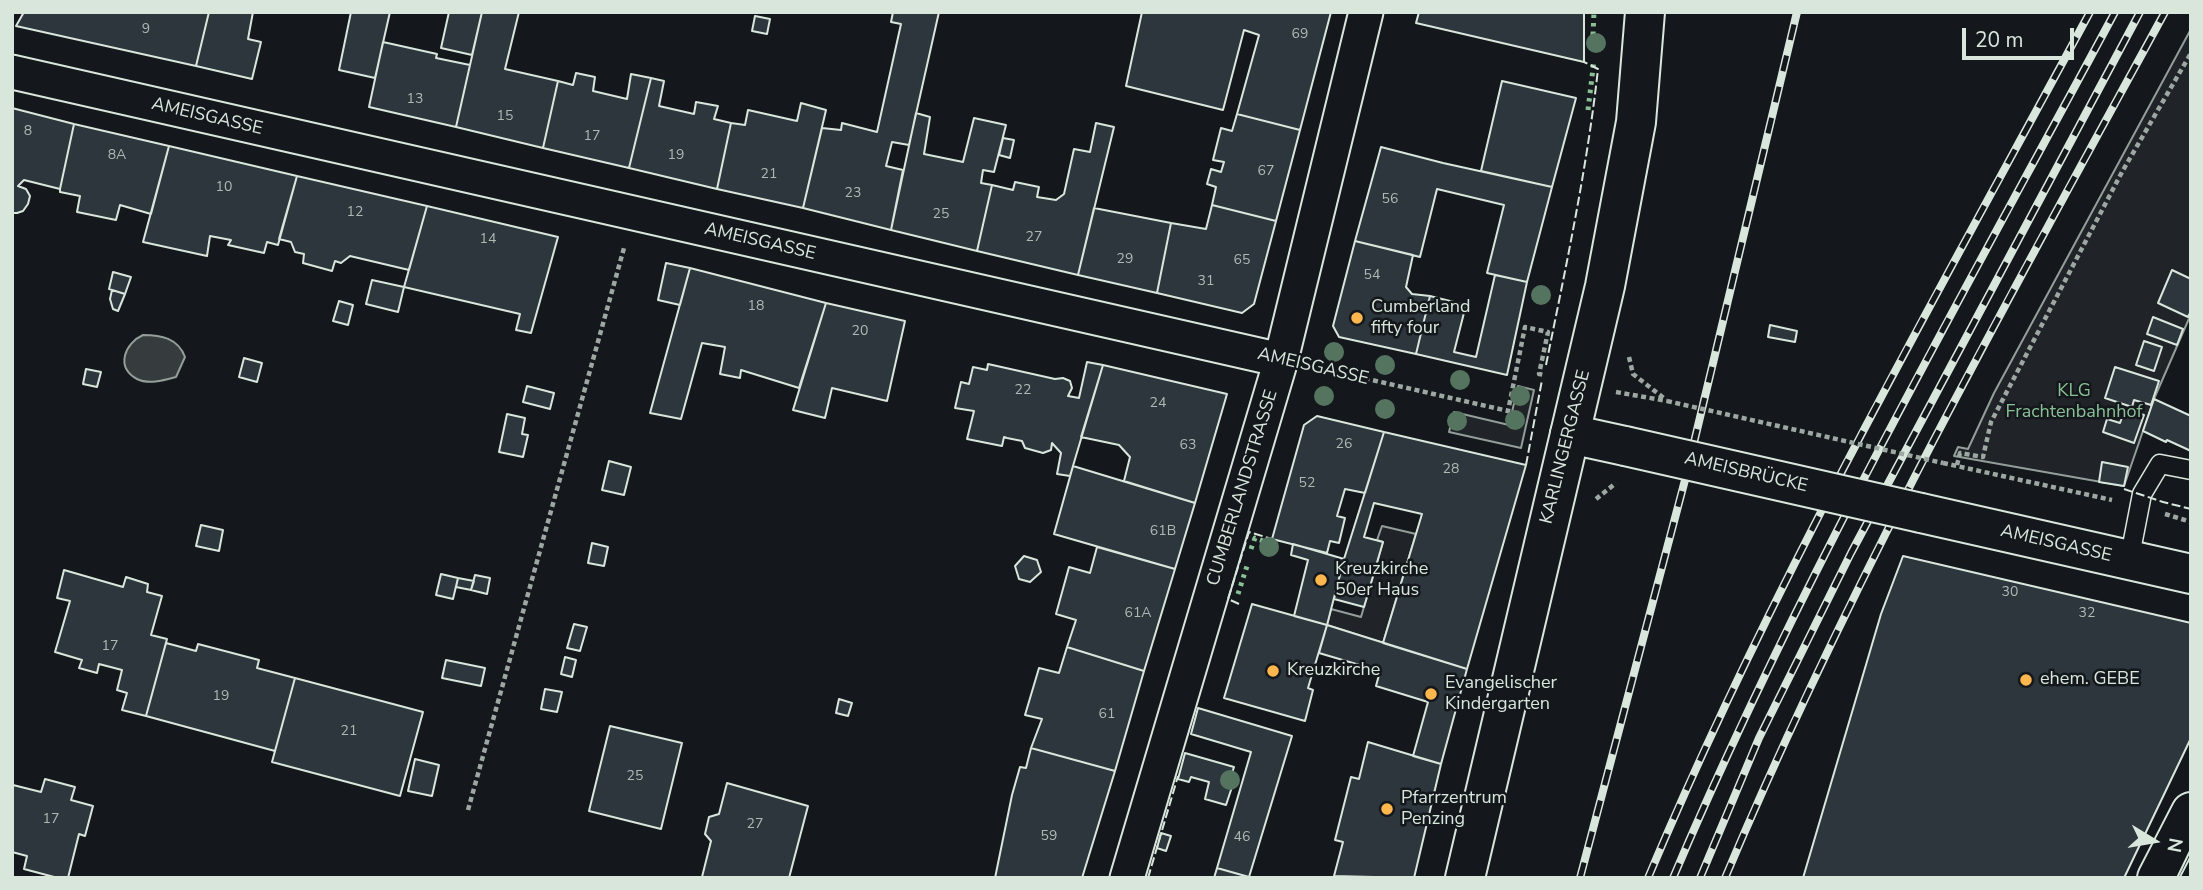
<!DOCTYPE html>
<meta charset="utf-8">
<style>
body{margin:0}
#map{position:relative;width:2203px;height:890px;overflow:hidden;background:#14181c;font-family:"Nunito Sans",sans-serif}
canvas{display:block}
.frame{position:absolute;inset:0;border:14px solid #d8e6dc;pointer-events:none}
.north{position:absolute;left:2119px;top:806px;width:70px;height:70px;-webkit-text-stroke:5px #14181c;paint-order:stroke;rotate:101deg;font-size:19px;font-weight:700;line-height:28px;text-align:center;color:#d8e6dc}
.north::after{content:'';display:block;margin:auto;width:24px;height:32px;background:#d8e6dc;clip-path:polygon(50% 0,100% 100%,50% 72%,0 100%)}
.scale{position:absolute;left:1962px;top:28px;width:112px;height:32px;box-sizing:border-box;border:4px solid #d8e6dc;border-top:0;padding-left:9px;font-size:21px;line-height:24px;white-space:nowrap;color:#d8e6dc;-webkit-text-stroke:5px #14181c;paint-order:stroke}
</style>
<div id="map">
<canvas width="2203" height="890"></canvas>
<div class="frame"></div>
<div class="north">N</div>
<div class="scale">20 m</div>
</div>
<script>
const ctx = document.querySelector('canvas').getContext('2d');
ctx.lineJoin = 'round';
function fillPath(path, color) {
  ctx.fillStyle = color;
  ctx.fill(path, 'evenodd');
}
function strokePath(path, color, width, dash) {
  ctx.strokeStyle = color;
  ctx.lineWidth = width;
  ctx.lineCap = dash ? 'butt' : 'round';
  ctx.setLineDash(dash || []);
  ctx.stroke(path);
}
function drawText(font, color, halo, rows, align = 'center') {
  ctx.font = font + ' "Nunito Sans",sans-serif';
  ctx.lineWidth = 5;
  ctx.setLineDash([]);
  ctx.textBaseline = 'middle';
  ctx.strokeStyle = halo;
  ctx.fillStyle = color;
  for (const [text, x, y, turn = 0] of rows) {
    ctx.save();
    ctx.translate(x, y);
    ctx.rotate((+turn || 0) * Math.PI / 180);
    ctx.textAlign = isNaN(turn) ? turn : align;
    if (halo) ctx.strokeText(text, 0, 0);
    ctx.fillText(text, 0, 0);
    ctx.restore();
  }
}
const green = new Path2D(`
 M2191,29V314L2154,399L2124,486L1954,456L1958,447L1968,449L1994,393Z
 M1518,386L1534,390L1521,448L1449,432L1454,412L1509,425Z
 M1382,526L1416,534L1383,643L1327,625L1331,609L1361,617L1383,542L1377,540Z`);
const water = new Path2D(`
 M143,335C161,335 178,338 185,357L176,377C165,380 149,385 137,379C115,367 125,343 143,335Z`);
const building = new Path2D(`
 M24,12H209L196,66L16,26Z
 M209,12H253L248,39L261,42L252,79L196,66Z
 M351,12H390L375,78L339,70Z
 M449,12H482L472,55L441,48Z
 M482,12H519L505,69L558,81L543,148L456,127Z
 M893,12H939L909,145L892,142L886,166L903,170L891,230L803,208L822,128L841,130L842,123L877,132L901,24L891,22Z
 M1142,12H1331L1300,130L1237,114L1259,35L1244,30L1223,110L1126,86Z
 M1419,12H1584V62L1416,23Z
 M755,16L770,19L767,34L752,31Z
 M383,42L437,54L436,58L470,65L456,127L369,107Z
 M576,73L595,77L593,91L627,99L631,74L651,78L629,168L543,148L558,81L573,85Z
 M651,78L664,81L659,106L694,114L696,102L718,106L714,119L731,123L717,189L629,168Z
 M1502,81L1576,98L1552,187L1481,171Z
 M801,103L826,110L803,208L717,189L731,123L745,125L748,110L797,121Z
 M12,108L74,124L60,189L24,180L18,186L26,189L30,196L28,204L23,211L17,213H12Z
 M916,113L930,117L924,154L963,162L974,118L1006,125L994,172L983,170L981,183L992,185L977,251L891,230Z
 M1237,114L1300,130L1276,221L1212,205L1216,187L1207,184L1211,169L1221,172L1224,162L1213,160L1221,128L1232,131Z
 M1096,123L1114,127L1078,275L977,251L992,185L1013,190L1015,182L1039,187L1037,197L1056,200L1064,194L1074,149L1090,152Z
 M74,124L169,146L151,214L120,205L116,220L77,212L80,196L60,192V189Z
 M1003,138L1014,140L1010,158L999,155Z
 M169,146L297,176L278,245L267,242L264,253L228,245L231,240L210,236L207,256L143,242Z
 M1381,147L1443,163L1552,187L1527,282L1487,273L1504,205L1437,189L1420,257L1355,241Z
 M297,176L427,206L409,270L350,256L341,263L335,261L332,271L303,263L304,254L295,252L291,242L279,239Z
 M1212,205L1276,221L1254,304L1242,313L1157,293L1171,223L1206,229Z
 M427,206L558,237L531,333L516,330L520,314L404,287Z
 M1094,208L1171,223L1157,293L1078,275Z
 M1355,241L1413,255L1406,287L1412,294L1430,296L1416,354L1339,337L1333,326Z
 M666,263L690,268L680,305L658,300Z
 M690,268L826,303L799,388L741,370L740,378L720,374L725,347L702,343L681,419L650,413Z
 M2172,270L2191,279V311L2188,317L2158,303Z
 M113,272L131,277L125,294L109,289Z
 M1495,275L1527,282L1507,375L1416,354L1430,296L1466,305L1454,352L1476,357Z
 M372,280L404,287L398,312L366,304Z
 M112,290L125,294L118,311L113,309L110,299Z
 M339,301L353,305L348,325L333,321Z
 M826,303L905,321L887,401L832,388L825,418L793,410Z
 M2153,317L2183,329L2177,345L2147,334Z
 M1770,325L1797,331L1795,342L1768,337Z
 M2144,341L2162,347L2154,371L2136,365Z
 M244,358L262,363L257,382L239,377Z
 M1087,362L1103,365L1070,476L1057,474L1061,453L1052,443L1051,450L1043,453L1025,448L1022,441L1007,438L1004,437L1002,446L967,439L974,411L955,408L961,382L969,384L973,367L987,370L988,364L1055,379L1063,378L1070,381L1072,388L1068,396L1079,398Z
 M1103,365L1227,394L1195,503L1124,481L1130,457L1119,445L1081,437Z
 M2115,367L2159,381L2151,405L2134,400L2132,407L2105,398Z
 M86,369L101,372L97,387L83,384Z
 M527,386L554,393L550,409L523,402Z
 M2154,399L2191,416V451L2167,440L2166,442L2143,431Z
 M2125,409L2144,415L2134,443L2103,432L2107,419L2120,423Z
 M507,414L525,418L522,434L528,435L523,457L499,452Z
 M1317,416L1384,432L1365,493L1345,489L1337,516L1345,518L1339,543L1330,541L1327,553L1272,539L1304,425Z
 M1384,432L1526,465L1467,669L1383,643L1422,514L1374,503L1364,537L1383,542L1364,607L1334,599L1344,559Z
 M609,461L631,467L624,495L602,490Z
 M2102,462L2128,467L2124,486L2099,482Z
 M1073,466L1195,503L1175,569L1054,534Z
 M201,525L223,530L219,551L196,546Z
 M592,543L608,547L604,566L588,563Z
 M1293,544L1344,559L1327,625L1294,616L1308,560L1291,555Z
 M1097,547L1175,569L1144,671L1067,647L1076,620L1056,614L1069,567L1090,573Z
 M1024,556L1037,560L1041,572L1030,582L1019,579L1015,566Z
 M1903,556L2191,623V738L2124,878H1803L1881,614Z
 M64,570L123,587L126,577L148,584L147,592L162,596L151,635L167,639L146,716L122,710L127,693L117,690L122,670L99,664L97,673L79,668L82,660L55,652L70,601L57,598Z
 M441,574L458,578L453,599L436,595Z
 M475,575L490,578L487,594L471,590Z
 M458,578L474,581L471,590L456,587Z
 M1252,604L1327,625L1308,688L1313,690L1305,721L1224,698Z
 M574,624L587,627L580,651L567,648Z
 M1327,625L1467,669L1441,764L1413,756L1428,702L1376,686L1380,671L1319,653Z
 M166,643L196,651L198,644L259,660L257,668L295,678L275,751L146,716Z
 M1067,647L1144,671L1115,771L1031,748L1042,719L1025,715L1039,668L1059,673Z
 M565,657L576,660L572,677L561,674Z
 M446,660L485,668L481,686L442,678Z
 M295,678L423,712L400,796L272,762Z
 M545,689L562,692L557,712L541,709Z
 M839,699L852,703L848,716L836,713Z
 M1198,708L1292,736L1249,877L1217,868L1251,752L1191,734Z
 M610,726L682,743L661,829L589,811Z
 M1368,742L1441,764L1414,878L1334,876L1343,842L1335,840L1351,777L1359,779Z
 M1031,748L1115,771L1082,878H995L1012,795L1020,767L1026,768Z
 M1185,753L1234,767L1228,786L1232,787L1226,805L1205,799L1209,782L1191,777L1189,782L1178,779Z
 M415,759L439,765L432,796L408,791Z
 M45,779L75,787L71,800L93,806L85,836L79,834L68,878H58L24,869L27,856L12,852L13,785L41,792Z
 M727,783L808,806L789,878L702,877L711,841L705,834L709,817L719,814Z
 M1161,833L1171,836L1166,851L1157,848Z
 M1217,868L1249,877V878H1214Z`);
const path = new Path2D(`
 M1629,357L1633,374L1665,399
 M1315,367L1508,411L1525,327L1548,332L1539,374L1544,375
 M1616,392L1667,401
 M1943,463L2112,500
 M1957,465L1960,453L1983,457L1991,422L2122,172L2191,53
 M1596,499L1616,483
 M2165,514L2191,522
 M468,810L624,248`);
const service = new Path2D(`
 M2129,561L2142,494L2160,464L2191,470`);
const minor = new Path2D(`
 M12,72L1281,360
 M1127,878L1281,360L1366,12`);
const tertiary = new Path2D(`
 M1570,434L1605,286L1636,122L1645,12`);
const secondary = new Path2D(`
 M1921,513L2191,574
 M1465,878L1570,434L1625,446
 M2157,878L2191,812`);
const tram = new Path2D(`
 M2177,878L2191,849`);
const rail = new Path2D(`
 M1580,878L1685,480L1797,12
 M1648,878C1774,579 1936,297 2090,12
 M1673,878C1800,579 1962,297 2115,12
 M1700,878L1759,738L1851,553L2140,12
 M1725,878C1851,579 2010,296 2165,12`);
const pathBridge = new Path2D(`
 M1667,401L1943,463`);
const secondaryBridge = new Path2D(`
 M1625,446L1921,513`);
const hedge = new Path2D(`
 M1593,35L1594,12
 M1588,110L1594,60
 M1251,549L1255,538L1263,541
 M1238,594L1247,566`);
const fence = new Path2D(`
 M1546,365C1566,266 1587,169 1598,69L1584,62
 M1526,465L1542,380
 M2124,489L2163,502L2191,509
 M1239,604L1228,599L1249,532L1272,539
 M1148,878L1178,776`);
const trees = [
 [1596,43],
 [1541,295],
 [1334,352],
 [1385,365],
 [1460,380],
 [1324,396],
 [1520,396],
 [1385,409],
 [1515,420],
 [1457,421],
 [1269,547],
 [1230,780]
];
const markers = [
 [1357,318,7,"#ffb74d"],
 [1321,580,7,"#ffb74d"],
 [1273,671,7,"#ffb74d"],
 [2026,680,7,"#ffb74d"],
 [1431,694,7,"#ffb74d"],
 [1387,809,7,"#ffb74d"]
];
const numberNames = [
 ["9",146,30],
 ["69",1300,35],
 ["13",415,100],
 ["15",505,117],
 ["8",28,132],
 ["17",592,137],
 ["8A",117,156],
 ["19",676,156],
 ["67",1266,172],
 ["21",769,175],
 ["10",224,188],
 ["23",853,194],
 ["56",1390,200],
 ["12",355,213],
 ["25",941,215],
 ["27",1034,238],
 ["14",488,240],
 ["29",1125,260],
 ["65",1242,261],
 ["54",1372,276],
 ["31",1206,282],
 ["18",756,307],
 ["20",860,332],
 ["22",1023,391],
 ["24",1158,404],
 ["26",1344,445],
 ["63",1188,446],
 ["28",1451,470],
 ["52",1307,484],
 ["61B",1163,532],
 ["30",2010,593],
 ["61A",1138,614],
 ["32",2087,614],
 ["17",110,647],
 ["19",221,697],
 ["61",1107,715],
 ["21",349,732],
 ["25",635,777],
 ["17",51,820],
 ["27",755,825],
 ["59",1049,837],
 ["46",1242,838]
];
const streetNames = [
 ["AMEISGASSE",207,117,13],
 ["AMEISGASSE",760,242,13],
 ["AMEISGASSE",1313,367,13],
 ["KARLINGERGASSE",1566,447,-76],
 ["AMEISBRÜCKE",1746,473,13],
 ["CUMBERLANDSTRASSE",1243,488,-73],
 ["AMEISGASSE",2056,544,13]
];
const poiNames = [
 ["Cumberland",1371,308],
 ["fifty four",1371,329],
 ["Kreuzkirche",1335,570],
 ["50er Haus",1335,591],
 ["Kreuzkirche",1287,671],
 ["ehem. GEBE",2040,680],
 ["Evangelischer",1445,684],
 ["Kindergarten",1445,705],
 ["Pfarrzentrum",1401,799],
 ["Penzing",1401,820]
];
const parkNames = [
 ["KLG",2074,392],
 ["Frachtenbahnhof",2074,413]
];
fillPath(green, '#202428');
strokePath(green, '#939e99', 2);
fillPath(water, '#363b3e');
strokePath(water, '#939e99', 2);
fillPath(building, '#2c363c');
strokePath(building, '#d8e6dc', 2);
strokePath(service, '#d8e6dc', 21);
strokePath(minor, '#d8e6dc', 37);
strokePath(tertiary, '#d8e6dc', 42);
strokePath(secondary, '#d8e6dc', 42);
strokePath(path, '#9da8a2', 4.5, [5, 3.5]);
strokePath(service, '#14181c', 18);
strokePath(minor, '#14181c', 33);
strokePath(tertiary, '#14181c', 38);
strokePath(secondary, '#14181c', 38);
strokePath(tram, '#d8e6dc', 2);
strokePath(rail, '#d8e6dc', 8);
strokePath(rail, '#14181c', 5, [16]);
strokePath(secondaryBridge, '#d8e6dc', 42, []);
strokePath(pathBridge, '#9da8a2', 4.5, [5, 3.5]);
strokePath(secondaryBridge, '#14181c', 38);
strokePath(hedge, '#8ac095', 5, [3.5, 5]);
strokePath(fence, '#d8e6dc', 2, [9, 3.5]);
ctx.fillStyle = '#55745f';
for (const [x, y] of trees) {
  ctx.beginPath();
  ctx.arc(x, y, 10, 0, 2 * Math.PI);
  ctx.fill();
}
for (const [x, y, r, color] of markers) {
  const dot = new Path2D();
  dot.arc(x, y, r, 0, 2 * Math.PI);
  ctx.fillStyle = color;
  ctx.fill(dot);
  strokePath(dot, '#14181c', 2.5);
}
drawText('14px', '#adbab4', null, numberNames);
drawText('18px', '#d8e6dc', '#14181c', streetNames);
drawText('18px', '#d8e6dc', '#14181c', poiNames, 'left');
drawText('18px', '#8ac095', '#14181c', parkNames);
</script>
